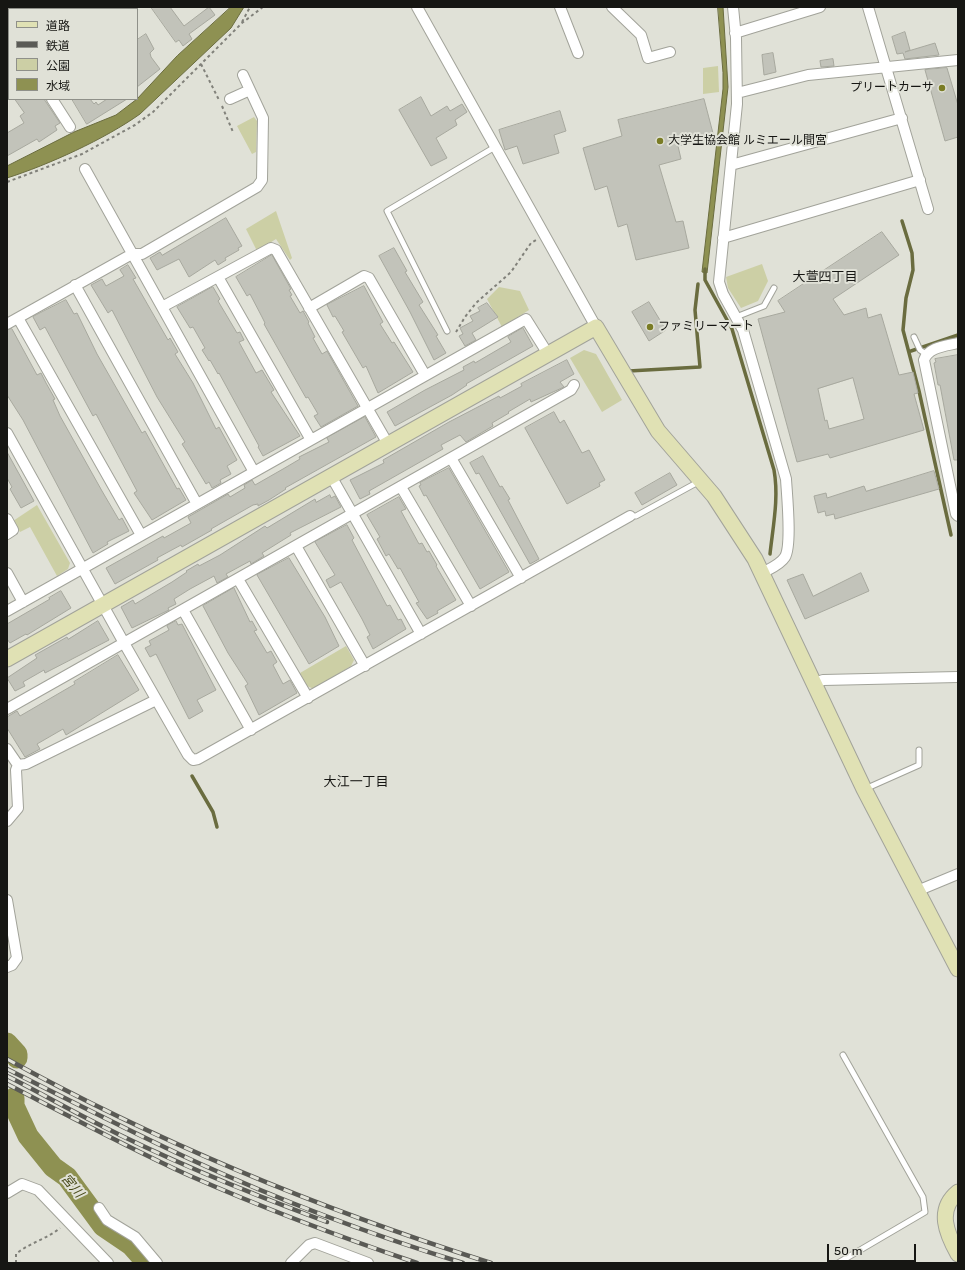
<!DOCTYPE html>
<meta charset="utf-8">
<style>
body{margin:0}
#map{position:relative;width:965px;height:1270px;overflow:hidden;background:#e0e1d7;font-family:Rubik,"Noto Sans JP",sans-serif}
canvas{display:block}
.frame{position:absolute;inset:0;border:8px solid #161613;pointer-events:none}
.legend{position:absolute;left:8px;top:8px;width:130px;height:92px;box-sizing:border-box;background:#e0e1d7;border:1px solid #8f9089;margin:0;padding:5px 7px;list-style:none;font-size:12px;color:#161613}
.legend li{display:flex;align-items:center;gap:8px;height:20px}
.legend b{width:20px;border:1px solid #8f9089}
.scale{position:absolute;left:827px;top:1244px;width:89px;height:18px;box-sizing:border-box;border:2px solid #161613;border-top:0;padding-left:5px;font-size:12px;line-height:14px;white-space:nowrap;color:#161613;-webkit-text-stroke:3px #e0e1d7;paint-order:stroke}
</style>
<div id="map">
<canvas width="965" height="1270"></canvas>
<div class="frame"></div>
<ul class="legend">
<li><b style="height:5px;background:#e0e1b4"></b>道路</li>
<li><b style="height:5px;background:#5a5a55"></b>鉄道</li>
<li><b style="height:11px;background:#cccfa5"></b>公園</li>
<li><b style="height:11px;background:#8e9152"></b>水域</li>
</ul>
<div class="scale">50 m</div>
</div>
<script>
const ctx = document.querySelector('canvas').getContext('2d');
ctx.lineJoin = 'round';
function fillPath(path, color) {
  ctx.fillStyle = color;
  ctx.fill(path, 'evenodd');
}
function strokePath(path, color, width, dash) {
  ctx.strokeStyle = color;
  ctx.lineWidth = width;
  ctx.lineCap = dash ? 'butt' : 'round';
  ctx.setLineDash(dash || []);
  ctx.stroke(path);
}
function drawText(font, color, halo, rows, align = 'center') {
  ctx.font = font + ' Rubik,"Noto Sans JP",sans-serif';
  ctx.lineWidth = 4;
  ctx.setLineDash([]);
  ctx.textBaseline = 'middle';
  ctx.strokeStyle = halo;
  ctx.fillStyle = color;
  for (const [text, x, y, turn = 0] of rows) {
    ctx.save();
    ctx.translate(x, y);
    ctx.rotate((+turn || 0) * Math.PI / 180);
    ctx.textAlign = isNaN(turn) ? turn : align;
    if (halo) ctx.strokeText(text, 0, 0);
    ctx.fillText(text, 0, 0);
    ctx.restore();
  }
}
const green = new Path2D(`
 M718,66L719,92L703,94V68Z
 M254,117L257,121L256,152L252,154L237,126Z
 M276,211L292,258L290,260L276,239L257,251L246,229Z
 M762,264L768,281L758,301L741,308L728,288L726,277Z
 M499,287L520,291L529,310L502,327L487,299Z
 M584,350L596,354L622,400L602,412L570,358Z
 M37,505L70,563L68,569L57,576L30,527L20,532L13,521Z
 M346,646L354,660L351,666L314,689L307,686L300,673Z`);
const water = new Path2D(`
 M231,7H244L231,28L140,114C105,139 48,165 7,178V166L74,132L116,115L137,99L177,56Z
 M718,7H723L728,87L707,273L702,272L723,89V73Z`);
const stream = new Path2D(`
 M902,221L912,253L913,270L906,298L903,330L919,391L951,535
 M705,269V280L732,329L774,470C779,498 773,526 770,554
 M911,351L958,335
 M629,371L700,367L695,310L698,284
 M192,776L213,812L217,827`);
const river = new Path2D(`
 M7,1043L17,1054V1058
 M14,1098V1106L28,1136L53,1167L67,1177L103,1226L131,1245L147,1263`);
const building = new Path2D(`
 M151,7H170L184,26L209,7L215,15L189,34L192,39L183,46L179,40L176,42Z
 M905,32L910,50L905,52L935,43L939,55L905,59L903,53L897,54L892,37Z
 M146,34L154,49L150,53L151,57L160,69L137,87V40Z
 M773,53L776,72L764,75L762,55Z
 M833,59L834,66L821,67L820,61Z
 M947,68L958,105V137L945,141L925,70Z
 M421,97L431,116L447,106L450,111L462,104L467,112L455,120L457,125L436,138L447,158L431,166L399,110Z
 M15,99H44L60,123L55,126L57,130L39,142L37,139L7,156V133L24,123L20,116L24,113Z
 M72,99H90L94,104L96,102L98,105L107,99H127L87,124Z
 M704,99L714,137L678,146L681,159L659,165L676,222L683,221L689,248L636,260L627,224L618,227L607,186L595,190L583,148L622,136L618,120Z
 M560,111L566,131L554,135L559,153L523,164L517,146L505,150L499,130Z
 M226,218L242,246L238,248L239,250L225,258L226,260L218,265L215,260L189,277L179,259L157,270L150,258L160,252L162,255Z
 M882,232L899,255L833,299L844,315L866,308L868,318L881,314L899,375L913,372L918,393L914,394L924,430L830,458L828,454L797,462L758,319L785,312L778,301ZM853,378L864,419L829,429L827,420L825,421L818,389Z
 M394,248L407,271L405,272L423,302L419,305L438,335L436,336L446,353L434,360L410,312L379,256Z
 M272,255L291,289L289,290L292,295L290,296L300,313L303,311L309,322L308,323L315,337L313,338L322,354L327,351L358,406L321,427L314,416L318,414L308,397L306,398L264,324L265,323L262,317L250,294L247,296L236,277Z
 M128,265L136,278L133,279L168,340L170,338L178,352L175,354L193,383L216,429L219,427L237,460L227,466L231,474L220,480L221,483L212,488L209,482L206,484L187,452L182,444L185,442L157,397L112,310L108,313L91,285L102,279L106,286L124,276L120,270Z
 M364,286L383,322L380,324L392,343L394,342L413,372L378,393L366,366L363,368L342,332L344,331L335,316L333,317L327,305Z
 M213,287L220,299L218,301L237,333L240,332L244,340L239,342L256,373L262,370L274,390L271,392L300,436L263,456L258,447L259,446L219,373L218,374L210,360L209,361L202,350L205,348L193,327L190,328L177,307Z
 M66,300L74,314L77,313L97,354L142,433L145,431L177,489L179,488L186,500L152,520L134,493L137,491L96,414L93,416L45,327L40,330L33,317Z
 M649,302L666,330L649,341L632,312Z
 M487,303L498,317L472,333L476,340L465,346L459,336L463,334L460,328L473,321L470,316L480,311L478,308Z
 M523,328L533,346L466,384L467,385L452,395L395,426L387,412L425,390L464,370L463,367L474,361L475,363L511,342L508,337Z
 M12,329L37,375L41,373L46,383L55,399L53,400L60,416L102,491L119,520L122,518L129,531L107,542L108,544L93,553L23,420L7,395V330Z
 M958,355V460H954L940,385H938L934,363L936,362L935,359Z
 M567,360L574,374L560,382L564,387L531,402L530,399L508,412L509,413L492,423L493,426L466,442L460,435L441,445L443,449L369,491L370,494L360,499L350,480L384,463L383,460L449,422L499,396L500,398L522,386L521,384Z
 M554,412L560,423L564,420L582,453L589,450L605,480L599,483L600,486L567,504L525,428Z
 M365,417L376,437L285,488L286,489L269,500L258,506V504L253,505L211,529L212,530L182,547L181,545L157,558L158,560L115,584L106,568L163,536L164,538L191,523L188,517L228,494L230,497L245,488L244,485L252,480L255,485L283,469L300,459L299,457L329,442L327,438Z
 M7,452L34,501L21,508L10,489L12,487L7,478Z
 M483,456L500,487L502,486L510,499L508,500L539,559L530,564L479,473L476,474L470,463Z
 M449,468L509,572L480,589L426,495L424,496L419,486L421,485L420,483Z
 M934,471L939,489L835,519L834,514L826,516L825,511L818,513L814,496L826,493L827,498L864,486L866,491Z
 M670,473L677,485L642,505L635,493Z
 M330,495L331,498L335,496L341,507L290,533L291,535L262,553L264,556L251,564L250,561L226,574L228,577L217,583L214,576L190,589L174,599L176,604L168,608L169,610L132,628L121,607L133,600L135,604L172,582L187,572L186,571L198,564L199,566L220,555L265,526L267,528L315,499L316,502Z
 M399,497L406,509L401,511L419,544L422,543L427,552L429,551L437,565L436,566L456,600L437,611L438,613L427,619L416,603L419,602L400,568L398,569L389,554L386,556L377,539L380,537L367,515Z
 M347,525L354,538L352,540L387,606L390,605L398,620L401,619L406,629L373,649L367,637L370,635L362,619L341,582L330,588L326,580L335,575L315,542Z
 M289,558L325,617L339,646L309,664L257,575Z
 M861,573L869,591L805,619L787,580L803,574L813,596Z
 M234,588L250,622L252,621L257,630L254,631L267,653L271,651L277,662L273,665L283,684L290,680L297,693L259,715L245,686L248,684L228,653L203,606Z
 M61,591L71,608L27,635L26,634L10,643L7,639V624L50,599L49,598Z
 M98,621L109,640L45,673L44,670L23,682L25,686L15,691L7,678L37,658L35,655L67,637L68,639Z
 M176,621L178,625L182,624L216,690L197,700L203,711L189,719L156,654L150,657L145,648L151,645L149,641L169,630L167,626Z
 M118,655L139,690L66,735L63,729L37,744L40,749L25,757L7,728V717L17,711L20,716L75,684L74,682Z`);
const path = new Path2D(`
 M242,22L250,7
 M201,64L219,100
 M222,106L233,132
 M7,182L82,154L135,125L153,112L242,23L263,7
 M456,332L465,317L476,303L511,272L531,243L536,240
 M16,1263V1254C29,1243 47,1239 60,1228`);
const lane = new Path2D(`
 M736,317L764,306L774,288
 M447,331L387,211L495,147
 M914,337L920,350L926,354
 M630,516H636L700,481
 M865,789L919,765V750
 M838,1263L925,1212L923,1197L843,1055`);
const street = new Path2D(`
 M417,7L596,327
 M560,7L578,53
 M612,7L641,35L648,58L670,52
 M733,7L736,38L737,104L719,282L723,294L743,330L786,479C787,496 792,545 785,557C780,565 769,569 762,573
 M868,7L928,209
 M81,9L84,7
 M735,33L820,7
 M7,60L9,59
 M737,93L808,75L958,60
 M52,99L70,127
 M230,99L250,90
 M731,165L902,118
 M85,169L254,472
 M723,238L920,180
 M218,277L311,440
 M75,285L197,504
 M162,307L271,248L276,250L388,444
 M309,308L364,276L369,278L425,375
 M18,318L141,535
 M7,324L132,254H142L257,187L262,180L263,118L243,75
 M958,343C946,346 928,347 924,360L956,514L958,516
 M7,433L124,643L188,755L193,760L198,759L630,516
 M451,458L521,578
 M331,476L421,634
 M401,487L471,606
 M7,519L13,530L7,534
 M296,546L365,666
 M7,573L23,602
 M238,579L308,698
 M183,610L251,730
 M7,611L526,319L548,354
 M813,684L823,680L958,677
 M7,709L571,390L574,385
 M7,749L18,765L26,764L156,700
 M7,821L18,808L16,770L18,765
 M917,891L958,874
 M7,900L17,958L12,965L7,967
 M7,1193L22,1184L38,1190L108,1263
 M99,1208L107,1220L135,1237L157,1263
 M291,1263L309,1245L315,1243L368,1263`);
const secondary = new Path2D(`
 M7,659L596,327L658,431L714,496L755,559L864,789L958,969
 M958,1192C936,1210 947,1234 958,1254`);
const rail = new Path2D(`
 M7,1059C161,1144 323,1210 491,1263
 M7,1069C69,1100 131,1132 194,1161C281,1201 372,1235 463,1263
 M7,1076C37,1091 66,1108 96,1123C170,1161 249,1193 327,1222
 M7,1084C67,1115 127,1147 188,1175C263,1208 340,1237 417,1263`);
const markers = [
 [942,88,4,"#7a7c25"],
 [660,141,4,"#7a7c25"],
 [650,327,4,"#7a7c25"]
];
const poiNames = [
 ["プリートカーサ",934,88,"right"],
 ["大学生協会館 ルミエール間宮",668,141],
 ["ファミリーマート",658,327]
];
const neighbourhoodNames = [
 ["大萱四丁目",825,277],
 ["大江一丁目",356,782]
];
const waterNames = [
 ["宮川",72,1186,50]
];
fillPath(green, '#cccfa5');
fillPath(water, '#8e9152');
strokePath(water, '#6a6c3f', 1);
strokePath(stream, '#6a6c3f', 3.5);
strokePath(river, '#8e9152', 21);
fillPath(building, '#c2c3ba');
strokePath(building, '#a7a89e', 1);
strokePath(lane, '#a2a39a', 7);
strokePath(street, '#a2a39a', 12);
strokePath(secondary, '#a2a39a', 17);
strokePath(path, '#81817a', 2, [3, 3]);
strokePath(lane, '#fff', 5);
strokePath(street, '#fff', 10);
strokePath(secondary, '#e0e1b4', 15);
strokePath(rail, '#5a5a55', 4.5);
strokePath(rail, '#e0e1d7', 3, [9]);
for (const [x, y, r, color] of markers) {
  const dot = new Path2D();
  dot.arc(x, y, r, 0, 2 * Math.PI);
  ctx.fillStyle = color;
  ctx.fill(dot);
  strokePath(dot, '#e0e1d7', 1.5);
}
drawText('12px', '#161613', '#e0e1d7', poiNames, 'left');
drawText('13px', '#161613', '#e0e1d7', neighbourhoodNames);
drawText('italic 13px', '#474918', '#e0e1d7', waterNames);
</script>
